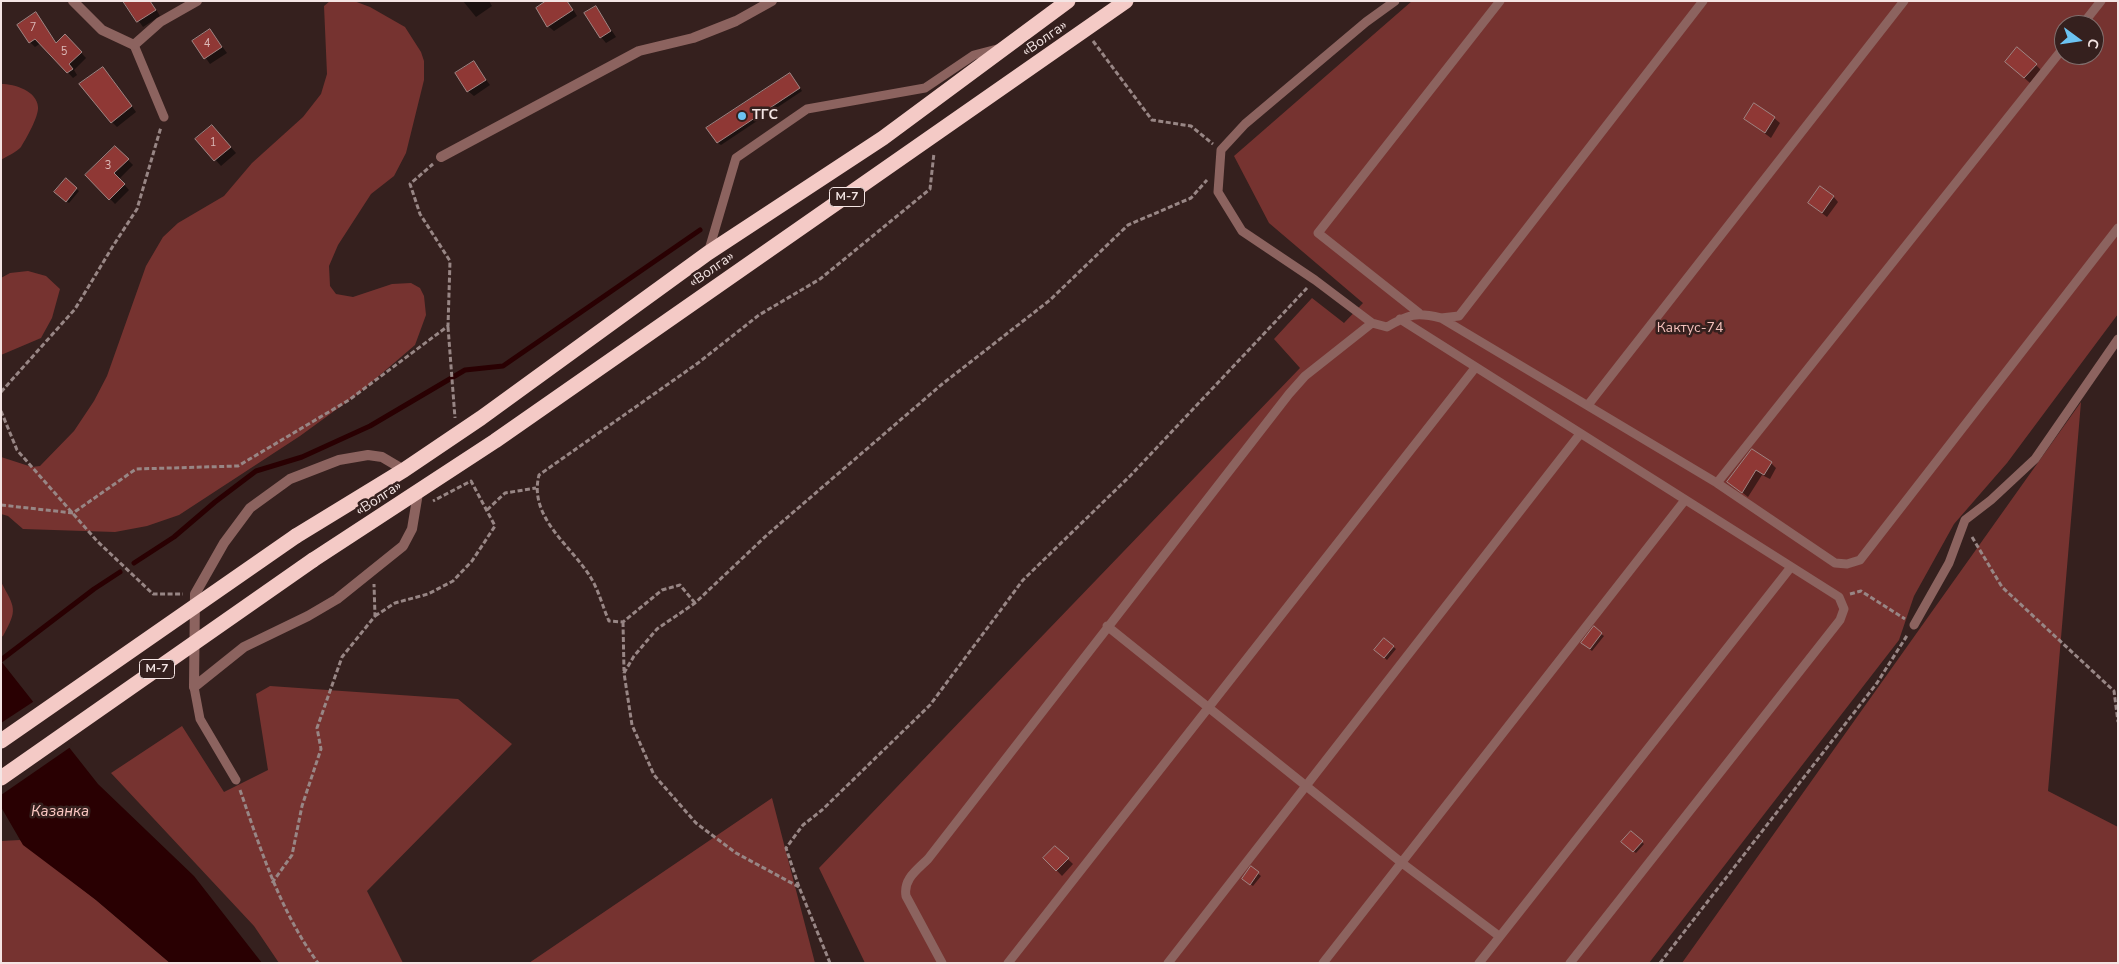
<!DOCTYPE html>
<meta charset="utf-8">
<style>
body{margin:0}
#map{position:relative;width:2119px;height:964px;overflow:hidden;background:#35201e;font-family:"Nunito Sans",sans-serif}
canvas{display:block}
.frame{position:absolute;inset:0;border:2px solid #f4e5e4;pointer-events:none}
.north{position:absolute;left:2054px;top:15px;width:50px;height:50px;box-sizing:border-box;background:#35201e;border:1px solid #816f6d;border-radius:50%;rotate:104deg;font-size:14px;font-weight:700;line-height:20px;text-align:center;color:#f4e5e4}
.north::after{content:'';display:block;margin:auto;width:18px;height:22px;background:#6cc3f2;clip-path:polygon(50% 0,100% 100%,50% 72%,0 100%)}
</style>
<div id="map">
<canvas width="2119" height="964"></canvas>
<div class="frame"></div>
<div class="north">С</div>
</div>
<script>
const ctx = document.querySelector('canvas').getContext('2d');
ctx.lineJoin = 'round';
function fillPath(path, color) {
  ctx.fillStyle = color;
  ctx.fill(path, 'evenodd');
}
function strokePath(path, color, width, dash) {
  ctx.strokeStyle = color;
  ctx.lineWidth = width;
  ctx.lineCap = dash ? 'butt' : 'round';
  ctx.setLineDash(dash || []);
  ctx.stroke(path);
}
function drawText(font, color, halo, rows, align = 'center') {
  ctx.font = font + ' "Nunito Sans",sans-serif';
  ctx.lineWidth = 5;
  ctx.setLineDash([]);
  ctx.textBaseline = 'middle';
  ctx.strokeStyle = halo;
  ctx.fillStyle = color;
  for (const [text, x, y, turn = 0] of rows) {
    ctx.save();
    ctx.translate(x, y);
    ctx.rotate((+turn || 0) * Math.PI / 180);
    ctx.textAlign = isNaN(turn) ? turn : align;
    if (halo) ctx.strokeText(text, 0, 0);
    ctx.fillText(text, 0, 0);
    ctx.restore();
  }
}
const green = new Path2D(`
 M330,1H354L370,7L405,27L421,52L424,61V80L406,153L394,176L371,194L338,245L329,266L330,286L336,294L353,297L392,284L411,283L420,288L424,296L426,315L415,345L359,393L300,436L179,515L147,526L115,532L23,529L8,516L1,514V457L32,467L40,466L74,431L94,401L107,376L146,266L163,237L178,223L224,196L252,163L303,117L321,94L327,74L324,6Z
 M1412,1H2118V314L2007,463L1954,524L1914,596L1899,640L1649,963H865L819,868L1300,368L1274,339L1312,298L1344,323L1363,303L1269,223L1234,156ZM2064,25H2094V55H2064Z
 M1,84C15,84 37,91 38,107C39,116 26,139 21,147C17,152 7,156 1,160Z
 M28,271L46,276L60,289L52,318L41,338L1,355V278L10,273Z
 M2081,402L2048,791L2118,827V963H1682Z
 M1,582C15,608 18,609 3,636L1,637Z
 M270,686L458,699L512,744L367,891L403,963H279L254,926L111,773L182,726L224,792L268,770L256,694Z
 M772,798L815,963H529Z
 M20,840L96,900L170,963H1V841Z`);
const water = new Path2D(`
 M1,661L98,784L194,876L262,963H170L96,900L23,845L1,807Z`);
const pier = new Path2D(`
 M36,700L72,746L1,795V723Z`);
const shadow = new Path2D(`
 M132,1H151L160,16L143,27L127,4Z
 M463,1H489L492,6L476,17Z
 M549,1H568L577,16L554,31L548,26Z
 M596,7L616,37L606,43L601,37Z
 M36,14L57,43L70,41L86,58L74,70L77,75L73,78L41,43L35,47L30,42Z
 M210,30L227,53L210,64L194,41Z
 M473,63L490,85L474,96L468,91Z
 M2036,65L2041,70L2030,83L2012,67Z
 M109,74L136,112L117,127L112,122Z
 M790,74L802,91L721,145L718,143L708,129Z
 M1774,118L1780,123L1771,138L1745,119Z
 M217,132L236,153L221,166L197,139Z
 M115,147L133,165L119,179L129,190L115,204L87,175Z
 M66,180L79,191L69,203L56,192Z
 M1833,196L1838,202L1827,217L1809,203Z
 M1771,463L1776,468L1770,479L1762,475L1748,497L1729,482Z
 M1601,634L1604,636L1592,651L1585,645Z
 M1385,640L1396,649L1387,660L1376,650Z
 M1631,832L1644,844L1636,853L1623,842Z
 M1055,847L1073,864L1062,876L1045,858Z
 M1251,868L1261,876L1253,886L1246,881Z`);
const stream = new Path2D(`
 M134,563L174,537L215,502L256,471L302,457L370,426L465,370L503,366L700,230
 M1,660L94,589L120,572`);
const building = new Path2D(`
 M123,1H150L156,10L137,22Z
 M546,1H567L573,10L547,27L536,8Z
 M596,6L611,31L600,38L584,13Z
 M36,12L56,43L65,34L82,52L69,64L73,69L67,73L35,39L29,43L17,25Z
 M210,29L222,47L204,59L192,41Z
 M2017,47L2037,64L2024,78L2005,62Z
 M474,61L486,80L467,92L455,73Z
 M103,67L132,106L111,123L79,84Z
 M790,73L800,88L717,143L706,128Z
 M1754,103L1775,117L1765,133L1744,119Z
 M212,125L231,147L214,161L195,139Z
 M115,146L129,159L114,173L125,184L109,200L85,175Z
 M66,178L77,188L66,202L54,192Z
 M1820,186L1834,196L1822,213L1808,203Z
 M1752,449L1772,462L1764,475L1756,470L1742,493L1727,482Z
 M1594,626L1602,633L1590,649L1581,643Z
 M1384,638L1394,646L1384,658L1374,650Z
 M1631,831L1643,841L1633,852L1621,842Z
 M1055,846L1069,858L1056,871L1043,858Z
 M1251,866L1259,872L1250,885L1242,879Z`);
const path = new Path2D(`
 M1093,41L1152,120L1191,126L1213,144
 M448,327L455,418
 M1,392L75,309L113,246L137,209L161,127
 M1,411L17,450L97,541L153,594H183
 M1,505L73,513L136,469L238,466L349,400L448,326L450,261L420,214L410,184L433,164
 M487,510L505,493L536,488
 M1972,537L2002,587L2114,691L2118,722
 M1850,594L1861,591L1905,619
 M695,603L680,585L662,590L623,622L609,621C603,608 599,591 591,578C572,546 528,518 539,475L698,363L759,315L820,279L930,189L934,153
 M375,616L395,603L428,594L453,581L472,561L495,526L471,481L433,501
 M623,622L624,671
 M240,790C261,850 280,911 318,963
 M272,883L292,855L302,806L321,749L317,728L342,657L375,616L374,584
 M799,887L736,853L696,823L654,775L632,725L624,673L634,656L657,629L695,603L768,534L941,385L1050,300L1128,225L1191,198L1207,180
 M830,963L799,887L786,848L803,825L822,810L930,705L1023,580L1131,475L1307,288
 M1660,963L1877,683L1908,634`);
const lane = new Path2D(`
 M1395,1L1366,22L1245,124L1221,150L1218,192L1242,231L1315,280L1372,323L1387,327C1409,314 1416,312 1441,318L1717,483L1835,563L1847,564L1860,560L2118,228
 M2082,25L2101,1
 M134,45L164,117
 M708,253L736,158L807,109L925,88L974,55L997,49
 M1419,313L1318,233L1500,1
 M1441,318L1459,316L1703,1
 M1400,319L1839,597L1844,609L1840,620L1570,963
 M1588,405L1904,1
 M1717,483L2064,47
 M1914,625L1949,563L1965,520L1991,500L2035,459L2118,339
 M1107,626L1402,863L1499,936
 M194,687L200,719L236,780
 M942,963L906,896C903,879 917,870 928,859L1289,394L1305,376L1372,323
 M1008,963L1475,368
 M1168,963L1580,434
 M1323,963L1685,500
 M1479,963L1791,567`);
const street = new Path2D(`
 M73,1L102,30L134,45L160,22L197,1
 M441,157L639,51L693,38L736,21L772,1
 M194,687L195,594L224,543L250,508L290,479L339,460L368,455L382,457L404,470
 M194,687L244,647L308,616L337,599L403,546L412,529L418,493`);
const highway = new Path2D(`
 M296,536L404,470L481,418L708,253L883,138L1068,1
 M313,560L495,441L1126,1`);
const highwayBridge = new Path2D(`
 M1,741L296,536
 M1,778L313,560`);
const markers = [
 [742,116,5,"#6cc3f2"]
];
const numberNames = [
 ["7",33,28],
 ["4",207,44],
 ["5",64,52],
 ["1",213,143],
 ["3",108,166]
];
const shields = [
 [847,197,35],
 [157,669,35]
];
const shieldNames = [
 ["М-7",847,197],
 ["М-7",157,669]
];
const streetNames = [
 ["«Волга»",1045,39,-35],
 ["«Волга»",712,270,-35],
 ["«Волга»",379,499,-33]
];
const poiNames = [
 ["ТГС",752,116]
];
const parkNames = [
 ["Кактус-74",1690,329]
];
const waterNames = [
 ["Казанка",60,812]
];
fillPath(green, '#763330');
fillPath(water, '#290002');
fillPath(pier, '#35201e');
fillPath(shadow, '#0007');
strokePath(stream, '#290002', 5);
fillPath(building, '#8f3835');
strokePath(building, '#a08583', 1);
strokePath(path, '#988685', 3, [5, 2.5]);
strokePath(lane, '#8c635f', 9);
strokePath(street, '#8c635f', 10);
strokePath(highway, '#f4cac6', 15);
strokePath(highwayBridge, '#f4cac6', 15);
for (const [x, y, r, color] of markers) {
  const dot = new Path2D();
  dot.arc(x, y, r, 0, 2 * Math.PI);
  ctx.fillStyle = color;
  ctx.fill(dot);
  strokePath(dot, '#35201e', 2);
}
drawText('11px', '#dbbab8', null, numberNames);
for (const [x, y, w] of shields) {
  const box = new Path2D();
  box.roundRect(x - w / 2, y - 9.5, w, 19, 4);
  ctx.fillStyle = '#35201e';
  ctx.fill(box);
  strokePath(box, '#f4e5e4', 1);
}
drawText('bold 12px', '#f4e5e4', null, shieldNames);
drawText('14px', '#f4e5e4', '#35201e', streetNames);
drawText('bold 14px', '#f4e5e4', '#35201e', poiNames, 'left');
drawText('14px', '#f3c0bb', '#35201e', parkNames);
drawText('italic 15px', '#fcc8c3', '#35201e', waterNames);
</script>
